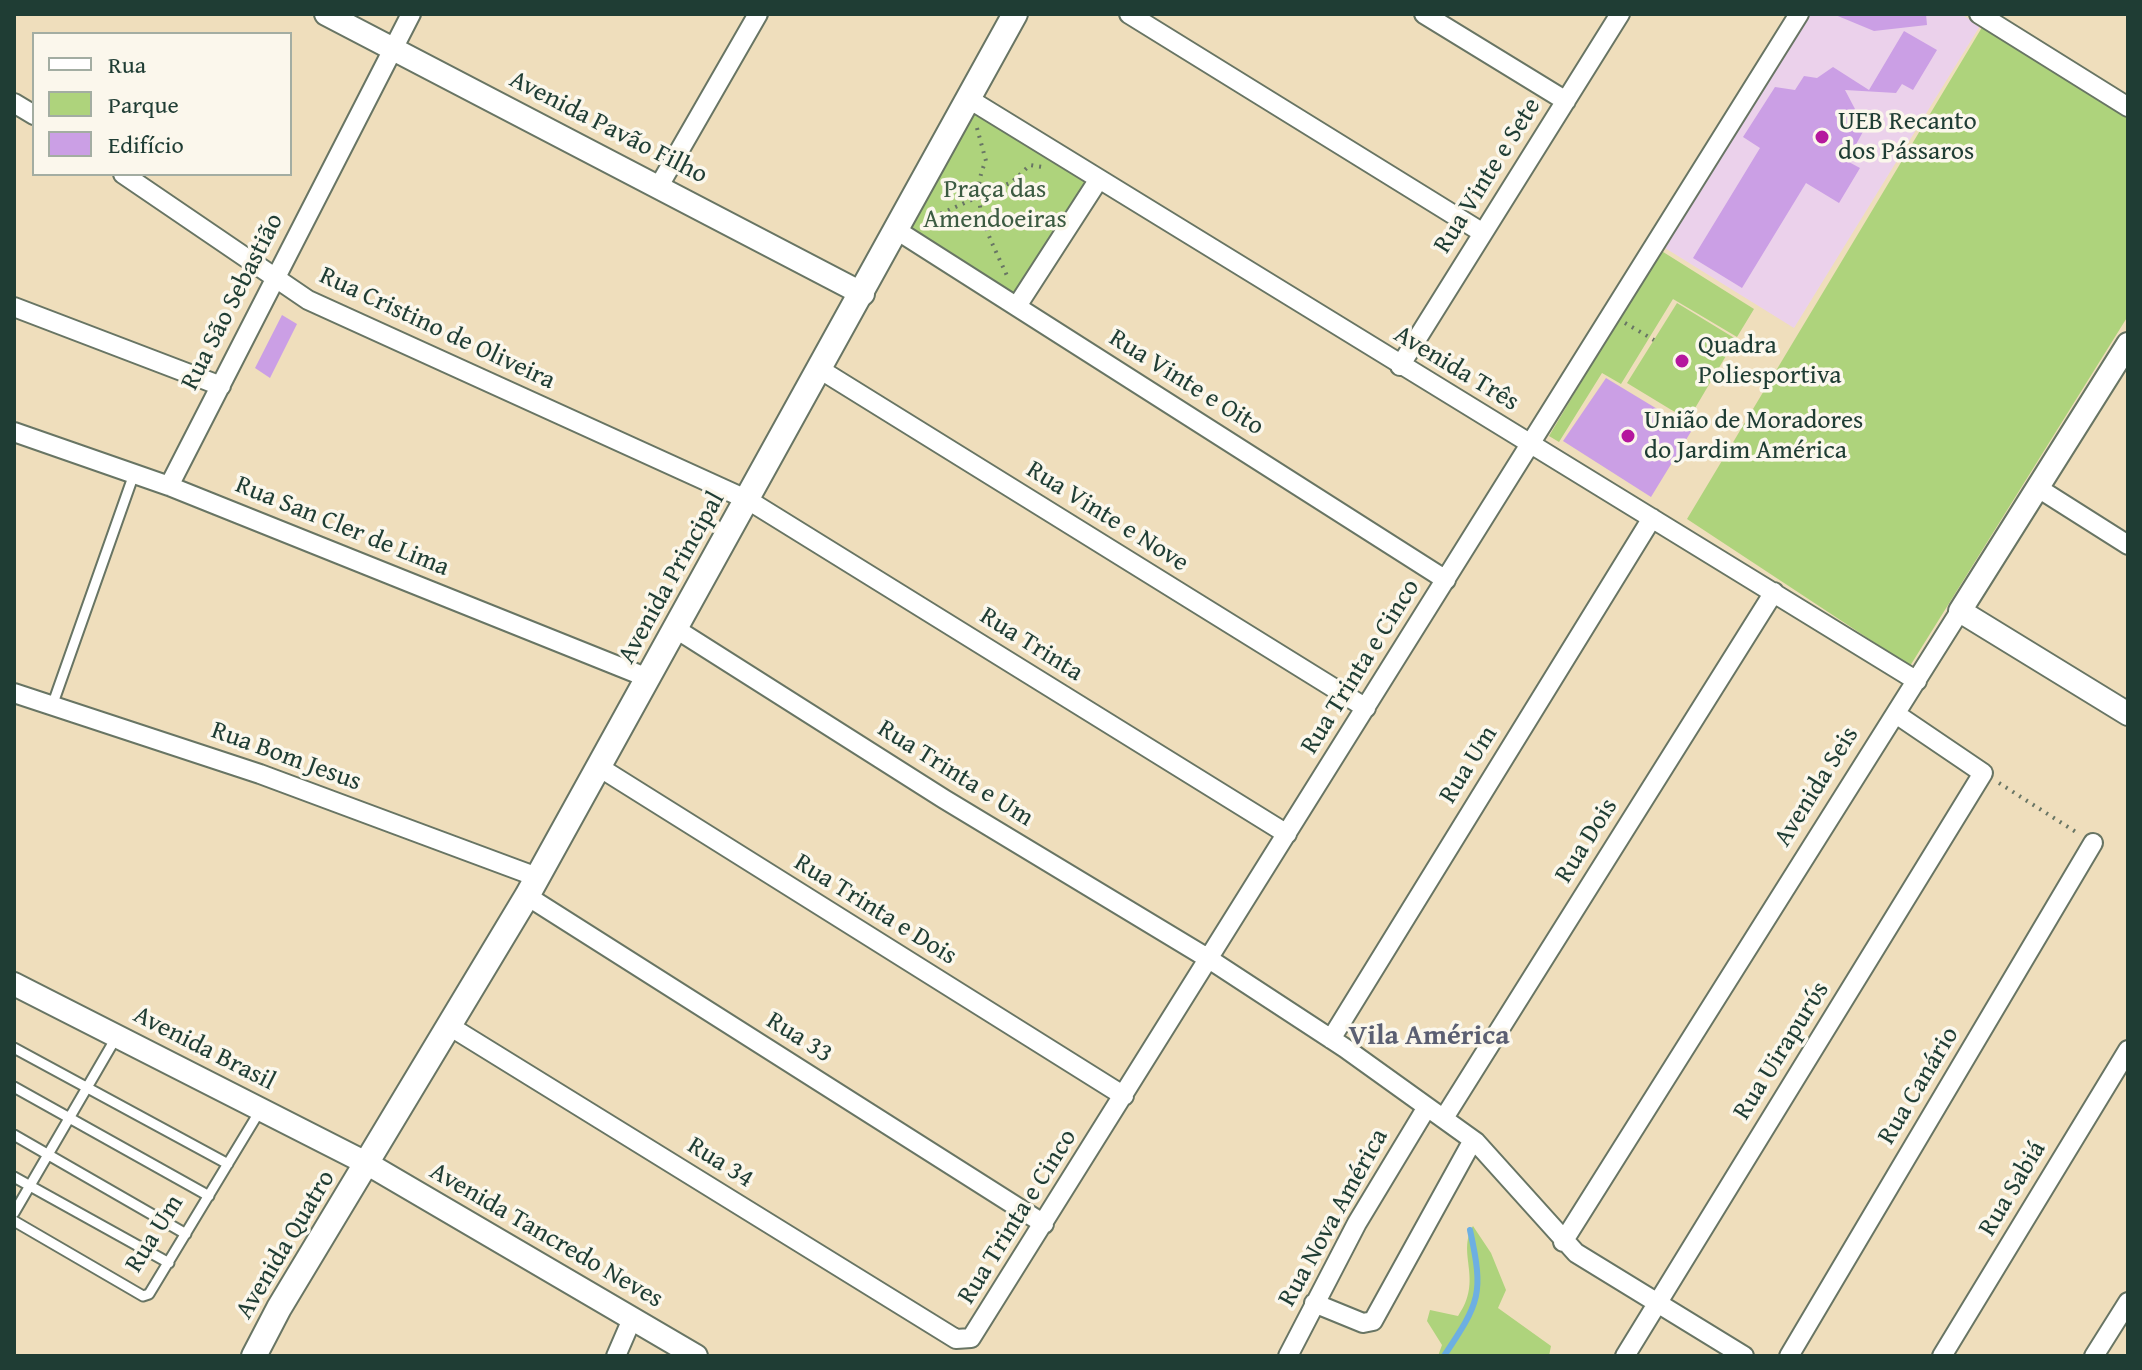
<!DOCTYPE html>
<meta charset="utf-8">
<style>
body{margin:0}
#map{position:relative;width:2142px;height:1370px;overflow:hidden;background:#efdebc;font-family:"Gentium Book Plus",serif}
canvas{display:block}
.frame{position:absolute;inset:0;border:16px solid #1f3d34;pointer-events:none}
.legend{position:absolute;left:32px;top:32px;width:260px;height:144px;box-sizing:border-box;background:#fbf7ec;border:2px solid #a3ada2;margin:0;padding:10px 14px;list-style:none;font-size:24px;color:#1f3d34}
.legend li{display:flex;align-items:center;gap:16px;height:40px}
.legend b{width:40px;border:2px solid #a3ada2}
</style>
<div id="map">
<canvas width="2142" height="1370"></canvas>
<div class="frame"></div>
<ul class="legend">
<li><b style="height:10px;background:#fff"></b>Rua</li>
<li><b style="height:22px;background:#aed37c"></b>Parque</li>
<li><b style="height:22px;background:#cb9fe5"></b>Edifício</li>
</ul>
</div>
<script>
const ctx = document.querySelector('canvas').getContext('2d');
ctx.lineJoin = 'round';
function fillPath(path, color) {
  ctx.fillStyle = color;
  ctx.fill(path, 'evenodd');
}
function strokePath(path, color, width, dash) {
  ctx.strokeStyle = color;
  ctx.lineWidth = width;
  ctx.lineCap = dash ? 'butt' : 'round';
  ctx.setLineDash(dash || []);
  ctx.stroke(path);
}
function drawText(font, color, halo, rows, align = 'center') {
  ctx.font = font + ' "Gentium Book Plus",serif';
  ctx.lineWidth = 7;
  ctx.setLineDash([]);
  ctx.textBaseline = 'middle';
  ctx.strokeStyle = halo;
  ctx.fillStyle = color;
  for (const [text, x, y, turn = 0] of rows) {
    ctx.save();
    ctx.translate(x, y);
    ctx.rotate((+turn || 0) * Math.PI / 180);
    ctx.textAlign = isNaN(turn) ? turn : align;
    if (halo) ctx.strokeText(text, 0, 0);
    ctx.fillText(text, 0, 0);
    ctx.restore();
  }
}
const built = new Path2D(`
 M1809,14H1961L1980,26L1794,328L1665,248Z`);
const green = new Path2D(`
 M1984,24L2128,117V316L1910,666L1687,519Z
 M970,101L1096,180L1017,303L900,230Z
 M1660,250L1754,309L1737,337L1673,299L1621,384L1602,373L1559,442L1549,436Z
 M1677,303L1736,339L1688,420L1627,383Z
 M1473,1226L1491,1253L1506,1290L1498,1308L1551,1346L1549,1356H1438L1442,1345L1427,1321L1430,1310L1458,1316C1484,1279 1456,1254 1473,1226Z`);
const stream = new Path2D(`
 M1444,1356C1480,1302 1484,1294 1470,1230`);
const building = new Path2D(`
 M1833,14H1926L1927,25L1874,31Z
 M1904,31L1937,50L1913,90L1902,84L1896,93L1845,90L1865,128L1847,161L1860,168L1839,203L1806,183L1742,288L1693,258L1760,148L1743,137L1775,87L1795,90L1804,76L1817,78L1833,67L1869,90Z
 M282,315L297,324L270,378L255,368Z
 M1606,378L1692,430L1651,497L1563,441Z`);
const path = new Path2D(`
 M977,128L986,161C966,201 992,241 1008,278
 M926,220L1012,182L1030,165L1042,167
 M1625,323L1654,340
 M1999,783L2079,834`);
const service = new Path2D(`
 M52,706L134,474
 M14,1048L228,1164
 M14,1087L209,1196
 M14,1135L186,1234
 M14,1177L169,1263
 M14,1213L117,1036
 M14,1221L143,1296L149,1294L261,1109`);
const minor = new Path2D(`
 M1129,14L1483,233
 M1424,14L1566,101
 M1979,14L2128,107
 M969,99L1917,681
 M14,103L34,115
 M123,174L308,300L748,500L1287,834
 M659,186L758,14
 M898,231L1446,580
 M1017,306L1099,179
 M14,307L221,386
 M1400,366L1620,14
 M821,370L1366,708
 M14,432L169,486L648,678
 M169,486L411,14
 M2038,488L2128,545
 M676,629L944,799L1209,959L1345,1048L1476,1142L1576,1253L1744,1356
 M14,693L260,774L537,877
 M599,767L1124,1096
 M527,896L1044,1224
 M451,1027L956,1339L971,1338L1799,14
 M1331,1039L1652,518
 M1444,1118L1774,592
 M1563,1242L1960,611
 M1314,1303L1363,1323L1373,1321L1473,1140
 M616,1356L632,1319
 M1288,1356L1357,1223L1427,1107
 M1625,1356L1983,773L1896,714
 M1789,1356L2093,843
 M1942,1356L2128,1050
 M2094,1356L2128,1302`);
const tertiary = new Path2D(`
 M326,14L863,294
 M2128,344L1960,611L2128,714
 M14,984L368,1164L696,1356`);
const secondary = new Path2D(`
 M254,1356L279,1308L527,896L1015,14`);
const markers = [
 [1822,137,8,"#b5179e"],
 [1682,361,8,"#b5179e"],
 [1628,436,8,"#b5179e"]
];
const poiNames = [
 ["UEB Recanto",1838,122],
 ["dos Pássaros",1838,152],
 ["Quadra",1698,346],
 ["Poliesportiva",1698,376],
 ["União de Moradores",1644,421],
 ["do Jardim América",1644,451]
];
const streetNames = [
 ["Avenida Pavão Filho",608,128,27],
 ["Rua Vinte e Sete",1488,176,-58],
 ["Rua São Sebastião",233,302,-63],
 ["Rua Cristino de Oliveira",437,329,25],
 ["Avenida Três",1456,369,31],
 ["Rua Vinte e Oito",1186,383,32],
 ["Rua Vinte e Nove",1107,517,32],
 ["Rua San Cler de Lima",342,527,22],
 ["Avenida Principal",672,578,-61],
 ["Rua Trinta",1031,645,32],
 ["Rua Trinta e Cinco",1361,667,-58],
 ["Rua Bom Jesus",286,757,20],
 ["Rua Um",1469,765,-58],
 ["Rua Trinta e Um",955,774,32],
 ["Avenida Seis",1817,787,-58],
 ["Rua Dois",1587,841,-58],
 ["Rua Trinta e Dois",875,910,32],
 ["Rua 33",799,1038,32],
 ["Avenida Brasil",204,1049,27],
 ["Rua Uirapurύs",1782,1051,-58],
 ["Rua Canário",1919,1086,-59],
 ["Rua 34",720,1163,32],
 ["Rua Sabiá",2013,1189,-59],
 ["Rua Trinta e Cinco",1018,1217,-58],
 ["Rua Nova América",1334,1218,-61],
 ["Rua Um",155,1234,-58],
 ["Avenida Tancredo Neves",546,1236,30],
 ["Avenida Quatro",286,1245,-59]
];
const parkNames = [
 ["Praça das",995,190],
 ["Amendoeiras",995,220]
];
const neighbourhoodNames = [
 ["Vila América",1429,1037]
];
fillPath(built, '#ebd1eb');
fillPath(green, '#aed37c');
strokePath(stream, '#6dafe2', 6);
fillPath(building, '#cb9fe5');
strokePath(service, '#687564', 13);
strokePath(minor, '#687564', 22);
strokePath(tertiary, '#687564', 26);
strokePath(secondary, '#687564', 28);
strokePath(path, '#687564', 4, [2, 6]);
strokePath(service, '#fff', 9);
strokePath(minor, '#fff', 18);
strokePath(tertiary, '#fff', 22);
strokePath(secondary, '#fff', 24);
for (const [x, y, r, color] of markers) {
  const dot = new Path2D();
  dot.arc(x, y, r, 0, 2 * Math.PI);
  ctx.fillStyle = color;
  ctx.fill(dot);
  strokePath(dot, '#fbf7ec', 3);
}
drawText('26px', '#1f3d34', '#fbf7ec', poiNames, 'left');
drawText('26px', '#1f3d34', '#fbf7ec', streetNames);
drawText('26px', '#3c5b42', '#fbf7ec', parkNames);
drawText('bold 28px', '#5b5f72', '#fbf7ec', neighbourhoodNames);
</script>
